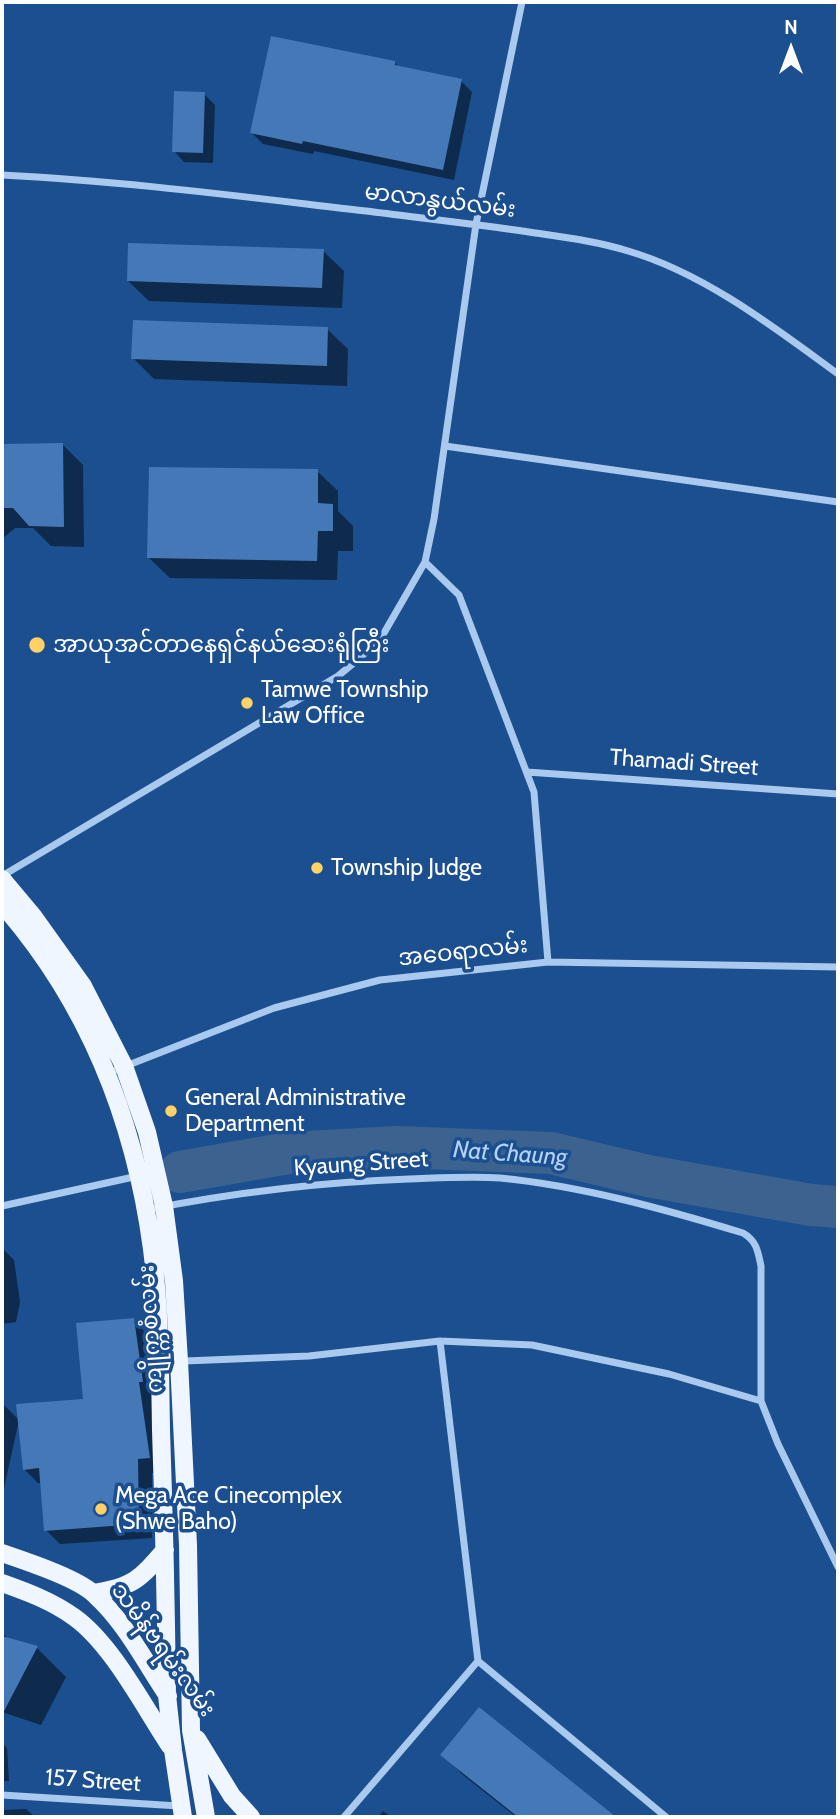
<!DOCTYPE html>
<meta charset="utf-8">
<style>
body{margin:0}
#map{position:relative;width:840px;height:1819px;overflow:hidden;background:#1b4f8f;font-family:Cabin,sans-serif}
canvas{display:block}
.frame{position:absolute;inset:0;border:4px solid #fff;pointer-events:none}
.north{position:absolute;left:756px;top:14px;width:70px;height:70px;-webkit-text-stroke:5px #1b4f8f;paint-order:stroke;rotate:0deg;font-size:19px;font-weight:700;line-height:28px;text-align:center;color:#fff}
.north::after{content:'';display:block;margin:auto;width:24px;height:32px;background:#fff;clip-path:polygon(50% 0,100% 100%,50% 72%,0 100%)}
</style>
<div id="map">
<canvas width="840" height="1819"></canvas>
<div class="frame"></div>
<div class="north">N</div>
</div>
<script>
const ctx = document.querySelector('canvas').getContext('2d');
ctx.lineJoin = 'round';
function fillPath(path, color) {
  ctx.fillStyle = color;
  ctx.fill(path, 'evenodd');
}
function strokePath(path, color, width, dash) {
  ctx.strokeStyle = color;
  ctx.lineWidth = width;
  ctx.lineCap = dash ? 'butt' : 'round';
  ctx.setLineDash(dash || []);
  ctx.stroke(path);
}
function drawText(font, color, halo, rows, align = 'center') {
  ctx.font = font + ' Cabin,"Noto Sans Myanmar",sans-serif';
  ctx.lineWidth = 7;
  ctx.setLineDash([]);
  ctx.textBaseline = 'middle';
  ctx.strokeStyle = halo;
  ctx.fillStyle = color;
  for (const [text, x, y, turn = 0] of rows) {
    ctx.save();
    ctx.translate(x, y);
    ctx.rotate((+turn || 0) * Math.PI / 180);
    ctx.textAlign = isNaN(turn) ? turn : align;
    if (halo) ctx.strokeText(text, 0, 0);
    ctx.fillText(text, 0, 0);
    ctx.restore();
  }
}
const shadow = new Path2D(`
 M395,63L400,68L461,81L472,92L454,180L314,151L313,154L263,144L252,133Z
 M204,94L215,105L213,163L184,162L174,151Z
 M323,251L344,271L342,308L149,301L128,281Z
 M327,329L348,349L347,386L154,379L133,358Z
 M62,444L83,465L84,547L51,546L33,528H15L2,539V446Z
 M317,471L338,491V511L353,526V551H338L337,580L170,578L149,558Z
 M2,1248L14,1260L20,1302L16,1322L2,1324Z
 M133,1320L147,1334L164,1472L152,1473V1538L60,1544L46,1530L42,1483H38L24,1469L85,1400Z
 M2,1403L19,1420L2,1497Z
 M2,1633L11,1641L37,1648L66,1677L41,1725L2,1712Z
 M480,1709L614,1817H516L463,1775L443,1755Z
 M2,1743L7,1748L9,1781H2Z
 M26,1809L35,1817H2V1810Z
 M383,1811L391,1817H378Z`);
const river = new Path2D(`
 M180,1172L288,1153L397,1147L551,1153L648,1176L811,1205L838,1207`);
const building = new Path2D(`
 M271,36L395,61V65L462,79L443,170L303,141L302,144L250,133Z
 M174,91L205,92L203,153L172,152Z
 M128,243L324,249L322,288L127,281Z
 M133,320L328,327L327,366L131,359Z
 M63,443L64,527L29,526L13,508H2V444Z
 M149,467L318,469V503L333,504V531H318L317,561L147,558Z
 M134,1318L143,1382H139L150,1458L138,1459L139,1524L44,1531L39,1468L23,1470L16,1404L83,1399L76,1323Z
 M2,1636L38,1646L2,1715Z
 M479,1707L616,1817H518L440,1755Z`);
const street = new Path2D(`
 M2,175C124,181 245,197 366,211C421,218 475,224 529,232C562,237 596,241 628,251C704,273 775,328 838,374
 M445,446L838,502
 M425,562L459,595L534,792L548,962
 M527,772L838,794
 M2,876L338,676L361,657L384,633L425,562L434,519L476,224L522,2
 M108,1073L274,1008L380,980L548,962L838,967
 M2,1206L138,1176
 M145,1210C232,1193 320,1182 409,1179C439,1178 470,1176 500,1178C582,1186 664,1209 743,1233C757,1241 758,1252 761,1266V1401L778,1444L838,1567
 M440,1341L478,1661L666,1817
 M160,1362L309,1356L440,1341L532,1345L669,1374L761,1401
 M2,1795L179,1806
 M344,1817L478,1661`);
const primary = new Path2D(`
 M2,879L33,916L83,986L124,1066L147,1132L164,1206L174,1281L179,1361L188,1545L191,1730L206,1817
 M2,904C88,1002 135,1121 152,1249C160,1309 160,1370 161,1430C164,1518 166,1607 167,1695L173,1750L183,1817
 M2,1553C25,1561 78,1578 95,1595C125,1622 145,1662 168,1696
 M2,1583C27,1592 52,1601 74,1617C112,1644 144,1707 170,1746
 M94,1593C133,1587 140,1579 165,1550
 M197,1739L232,1796L251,1817`);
const markers = [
 [37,645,9,"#ffd166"],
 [247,703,7,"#ffd166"],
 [317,868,7,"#ffd166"],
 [171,1111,7,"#ffd166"],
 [101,1509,7,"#ffd166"]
];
const streetNames = [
 ["မာလာနွယ်လမ်း",440,201,7],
 ["Thamadi Street",684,763,4],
 ["အဝေရာလမ်း",463,952,-6],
 ["Kyaung Street",361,1164,-4],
 ["ကျိုက္ကစံလမ်း",151,1329,-94],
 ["သမိန်ဗရမ်းလမ်း",163,1650,54],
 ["157 Street",93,1781,4]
];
const poiNames = [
 ["အာယုအင်တာနေရှင်နယ်ဆေးရုံကြီး",53,645],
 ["Tamwe Township",261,690],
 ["Law Office",261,716],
 ["Township Judge",331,868],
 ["General Administrative",185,1098],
 ["Department",185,1124],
 ["Mega Ace Cinecomplex",115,1496],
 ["(Shwe Baho)",115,1522]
];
const waterNames = [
 ["Nat Chaung",510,1154,4]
];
fillPath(shadow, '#0007');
strokePath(river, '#3c6290', 42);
fillPath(building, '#4478b7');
strokePath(street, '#a9c9ee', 7);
strokePath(primary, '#f0f6ff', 18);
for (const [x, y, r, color] of markers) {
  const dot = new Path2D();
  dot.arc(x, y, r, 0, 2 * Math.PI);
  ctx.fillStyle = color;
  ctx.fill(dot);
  strokePath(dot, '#1b4f8f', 2.5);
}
drawText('23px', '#fff', '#1b4f8f', streetNames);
drawText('23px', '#fff', '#1b4f8f', poiNames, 'left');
drawText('italic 24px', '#b5d3f5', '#1b4f8f', waterNames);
</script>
